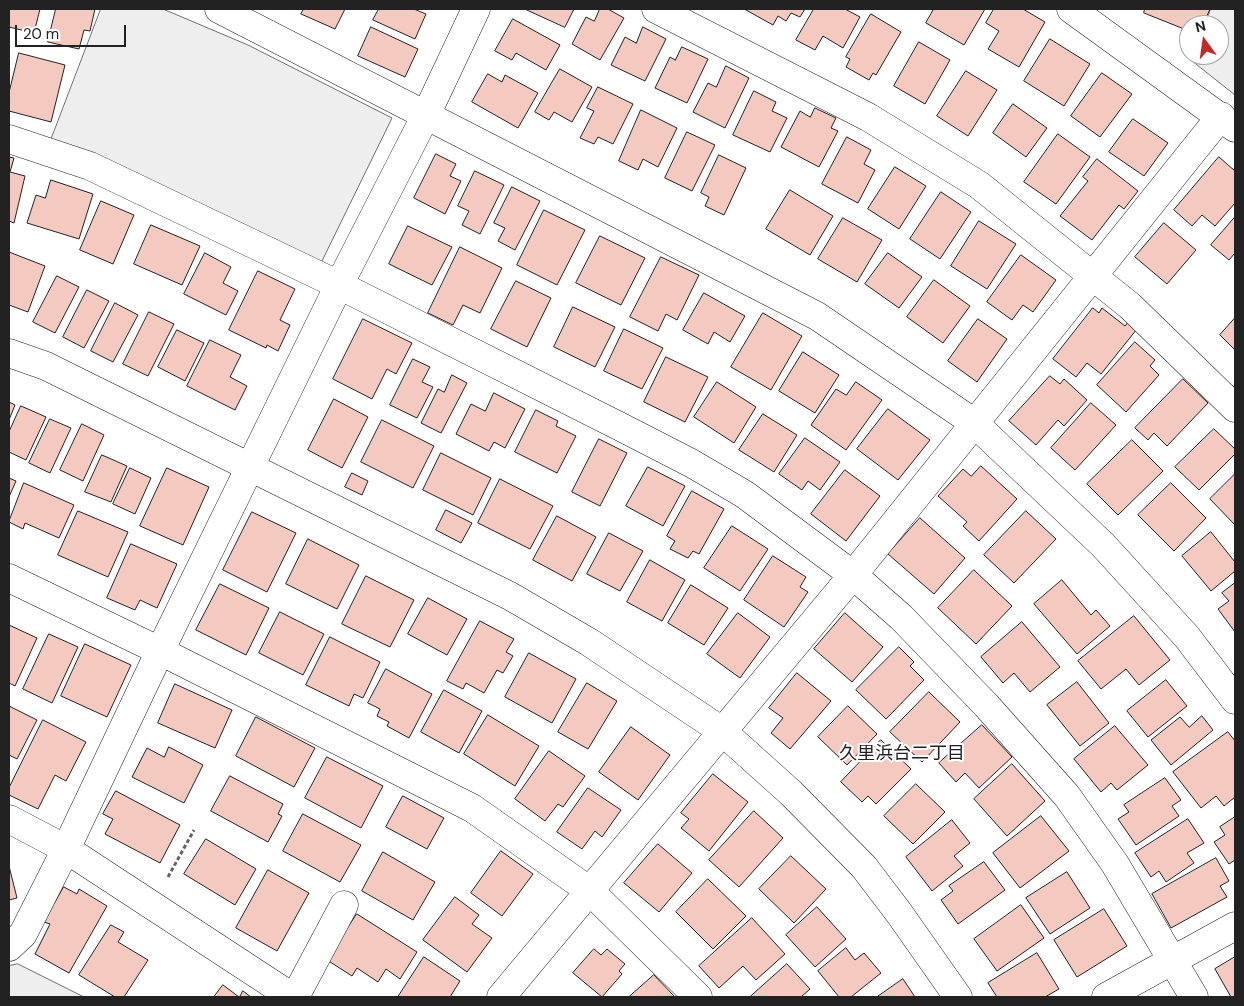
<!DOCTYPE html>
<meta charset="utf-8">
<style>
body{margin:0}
#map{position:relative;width:1244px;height:1006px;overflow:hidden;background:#fff;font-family:"DM Sans",sans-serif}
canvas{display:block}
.frame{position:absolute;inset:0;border:10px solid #222;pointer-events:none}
.north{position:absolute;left:1179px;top:15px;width:50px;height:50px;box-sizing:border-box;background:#fff;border:1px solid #a7a7a7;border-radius:50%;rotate:346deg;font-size:14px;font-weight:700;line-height:20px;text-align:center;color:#222}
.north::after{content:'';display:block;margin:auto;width:18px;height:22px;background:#c62828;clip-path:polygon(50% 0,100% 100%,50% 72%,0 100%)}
.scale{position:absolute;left:15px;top:25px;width:111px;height:22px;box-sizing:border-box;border:2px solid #222;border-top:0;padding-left:6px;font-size:15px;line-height:18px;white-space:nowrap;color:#222;-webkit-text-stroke:4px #fff;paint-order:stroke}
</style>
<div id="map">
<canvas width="1244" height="1006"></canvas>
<div class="frame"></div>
<div class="north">N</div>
<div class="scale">20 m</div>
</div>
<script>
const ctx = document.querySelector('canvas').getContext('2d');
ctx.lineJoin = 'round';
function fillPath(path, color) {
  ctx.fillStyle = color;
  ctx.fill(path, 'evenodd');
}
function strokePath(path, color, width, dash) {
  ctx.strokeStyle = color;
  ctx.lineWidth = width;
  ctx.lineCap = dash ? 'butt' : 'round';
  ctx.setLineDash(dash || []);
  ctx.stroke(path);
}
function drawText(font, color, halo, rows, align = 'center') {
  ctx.font = font + ' "DM Sans","Noto Sans JP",sans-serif';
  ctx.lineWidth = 4;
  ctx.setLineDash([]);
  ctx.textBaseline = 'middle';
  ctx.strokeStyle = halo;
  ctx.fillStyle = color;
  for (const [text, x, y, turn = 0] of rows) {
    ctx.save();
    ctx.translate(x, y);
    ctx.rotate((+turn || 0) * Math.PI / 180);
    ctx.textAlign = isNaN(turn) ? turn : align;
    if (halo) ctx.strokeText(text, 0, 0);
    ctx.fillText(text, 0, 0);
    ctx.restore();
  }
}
const green = new Path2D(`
 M101,9H163L248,45L392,118L321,263L51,140Z
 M1211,9H1235V95L1192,61L1194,55H1219V25H1205Z
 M18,964L84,997H9V966Z`);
const building = new Path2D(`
 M9,9H40L34,33L9,27Z
 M56,9H95L90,31L84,30L79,49L48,42Z
 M304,9H345L335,29L301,14Z
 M379,9H414L426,14L415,39L373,20Z
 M525,9H574L565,27Z
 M600,9H608L624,18L600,60L572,44L586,17L594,21Z
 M747,9H805L800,17L791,13L786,21L778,16L773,25L746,10Z
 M814,9H845L860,17L843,48L823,36L815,50L796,40Z
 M934,9H985L964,45L926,23Z
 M994,9H1023L1045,22L1019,67L988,49L999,31L986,23Z
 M1145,9H1210L1203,25H1189V31L1144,13Z
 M871,14L901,32L876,75L873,73L869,80L846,67L850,59L846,57Z
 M513,19L560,45L546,70L516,53L512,60L495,51Z
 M371,27L418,49L405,77L358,56Z
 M643,27L666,39L645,81L611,65L625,37L636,43Z
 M1050,39L1090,64L1064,106L1024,81Z
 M919,42L950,60L925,104L894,86Z
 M682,47L708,59L687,103L655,88L670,57L675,60Z
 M19,53L65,65L51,122L9,111V93Z
 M726,66L749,78L725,128L693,112L708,83L716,87Z
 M560,69L592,87L572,122L554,112L549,120L535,112Z
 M966,71L997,90L968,136L937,116Z
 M1102,73L1132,94L1100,137L1071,116Z
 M488,74L502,82L505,75L538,93L518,128L472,102Z
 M598,87L633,104L613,144L598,137L594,144L580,138L594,111L587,108Z
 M754,91L776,102L772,111L787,118L770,152L733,135Z
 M1013,104L1047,128L1026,157L993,133Z
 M815,108L836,118L831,128L838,131L819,167L781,147L800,111L810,117Z
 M641,110L677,128L658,167L643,159L638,170L619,161Z
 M1133,119L1168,143L1144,176L1109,152Z
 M687,132L715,145L692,191L665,178Z
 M1058,134L1090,157L1056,204L1024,182Z
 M847,137L871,150L864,164L875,170L858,203L822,184Z
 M436,154L456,164L450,176L461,181L445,214L414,198Z
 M719,155L746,168L724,215L705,206L709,197L701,193Z
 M9,157L14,158L10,172L25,176L14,223L9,221Z
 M1219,157L1235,171V203L1215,226L1202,215L1192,226L1174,210Z
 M1097,159L1138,191L1124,209L1119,205L1092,240L1060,216L1088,181L1083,177Z
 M895,167L926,186L899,229L868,209Z
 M475,171L504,185L480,234L462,225L469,211L458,206Z
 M51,180L93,194L79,239L27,223L36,195L45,198Z
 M512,187L540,201L515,250L498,241L505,228L494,223Z
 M790,190L833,216L810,255L766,229Z
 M941,192L971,212L940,259L910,239Z
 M101,201L134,215L113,264L80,250Z
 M544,210L585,230L557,285L517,265Z
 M1235,217V253L1229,260L1211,245Z
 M843,218L882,240L857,282L818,259Z
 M979,221L1016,244L987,289L951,266Z
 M1164,223L1196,250L1167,284L1135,257Z
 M151,225L200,246L182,285L134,264Z
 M408,226L452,247L432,285L389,264Z
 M600,236L645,258L621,305L576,283Z
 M460,247L502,268L480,313L463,305L453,325L428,313Z
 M9,252L45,266L28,312L9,305Z
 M205,253L231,267L223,283L238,291L226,315L184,294Z
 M888,253L922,277L899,308L865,284Z
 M1021,255L1056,280L1033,312L1023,305L1012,320L987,302Z
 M661,257L699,275L677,320L666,314L658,331L630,317Z
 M258,271L295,289L280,320L290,325L278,351L267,345L266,348L229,330Z
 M57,276L79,287L55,333L33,322Z
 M934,280L970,306L943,343L907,317Z
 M516,281L551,298L527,347L491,329Z
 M87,290L109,301L84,348L63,337Z
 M704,293L745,316L730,342L714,332L708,344L683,330Z
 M115,303L138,315L113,362L91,351Z
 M573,307L615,327L595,367L554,347Z
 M1093,308L1099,313L1102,308L1125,326L1128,322L1137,329L1101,374L1087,363L1076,377L1053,359Z
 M149,312L174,324L148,376L123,364Z
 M763,313L802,336L771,390L731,367Z
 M1235,318V350L1220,335Z
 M363,319L412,343L396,374L387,369L372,399L333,379Z
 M978,319L1007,339L977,382L948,361Z
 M624,329L663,348L642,389L604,371Z
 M177,330L204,343L185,381L158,367Z
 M210,340L241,355L230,377L247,386L235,410L187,386Z
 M1135,342L1155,360L1150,366L1159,375L1126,412L1097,385Z
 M803,352L839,375L815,413L779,391Z
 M666,357L708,377L685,422L644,402Z
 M413,359L430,367L422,382L433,387L417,418L390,405Z
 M452,375L467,383L441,433L421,423L438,389L444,392Z
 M1050,376L1060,384L1064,379L1087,400L1064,426L1058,420L1036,445L1009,421Z
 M1183,379L1208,403L1167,446L1154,433L1148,440L1135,428Z
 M717,382L756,407L734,443L694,417Z
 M856,382L882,400L846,450L811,425L836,389L846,395Z
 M494,393L525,409L505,448L494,442L489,451L456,434L471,404L485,411Z
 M334,399L368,417L342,468L308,450Z
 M9,402L15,405L9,420Z
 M1091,403L1116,425L1075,470L1051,448Z
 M21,406L46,417L26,460L9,452V432Z
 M888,409L930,440L898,480L857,449Z
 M536,410L558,421L556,426L576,436L557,473L515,452Z
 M763,414L797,435L774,472L739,450Z
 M50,419L71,428L50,473L29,463Z
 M382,420L434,446L413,488L361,462Z
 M82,424L104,435L83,481L60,470Z
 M1214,429L1235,449V454L1199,490L1175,467Z
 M805,438L840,462L820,490L808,481L802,490L779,474Z
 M599,439L627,453L600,506L572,492Z
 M1132,440L1163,471L1118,515L1087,484Z
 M441,453L491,478L473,515L423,490Z
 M102,455L127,466L111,502L85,492Z
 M981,466L1017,499L979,541L963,526L967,522L938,496L963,469L971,476Z
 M648,467L685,486L663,526L626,506Z
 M130,468L151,478L135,514L113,504Z
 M167,468L209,487L183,545L140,526Z
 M845,470L880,496L846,541L811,514Z
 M352,473L368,481L362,495L345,487Z
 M1235,474V525L1210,499Z
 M9,478L16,481L9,497Z
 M500,479L553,506L530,549L478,523Z
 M24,483L74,505L59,538L25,523L23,529L9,522Z
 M1171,483L1206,518L1174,551L1138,515Z
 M692,491L724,509L699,554L693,551L688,558L670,549L675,541L667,536Z
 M446,510L472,523L461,543L436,530Z
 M78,511L128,532L108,577L58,555Z
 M1026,511L1056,539L1014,583L984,555Z
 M252,512L296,533L267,592L223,570Z
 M557,516L596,537L572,581L533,560Z
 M920,518L965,558L934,594L888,554Z
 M732,526L768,549L740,591L704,568Z
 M1211,532L1235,562V571L1211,591L1182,556Z
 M609,533L643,551L620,591L587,574Z
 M308,539L359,565L337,609L286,584Z
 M131,544L177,564L157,608L140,600L135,610L107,598Z
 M773,556L806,577L800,587L808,592L784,627L744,600Z
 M650,560L685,580L662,621L627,602Z
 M974,570L1012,606L976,644L938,608Z
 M366,576L414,600L390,647L342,624Z
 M1062,580L1091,615L1096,610L1110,626L1077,654L1034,604Z
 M1235,583V632L1218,609L1229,601L1222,593Z
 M220,584L269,608L246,655L196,630Z
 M691,585L728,608L704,645L668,623Z
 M428,598L467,619L447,655L408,634Z
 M280,612L324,634L303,675L259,653Z
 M738,613L770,637L740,678L707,654Z
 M845,613L883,647L852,682L814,649Z
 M1134,616L1170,660L1139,685L1126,669L1101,689L1078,661Z
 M480,621L514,639L506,652L513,656L503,673L497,670L484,693L466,683L463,689L447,681Z
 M1022,622L1060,667L1030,692L1014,673L1003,683L981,657Z
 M9,625L37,638L15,686L9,683Z
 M49,634L78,647L52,703L23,689Z
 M330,637L380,662L363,698L354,694L349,706L306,685Z
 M85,644L131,665L107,717L61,696Z
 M899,647L914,662L910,666L924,680L886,719L856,690Z
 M529,653L576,679L552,723L505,697Z
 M386,669L432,694L409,738L387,726L389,722L377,716L380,709L368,703Z
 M797,673L831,701L790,749L771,733L783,718L769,708Z
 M1166,680L1187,706L1148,737L1127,711Z
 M1077,682L1109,723L1080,746L1047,705Z
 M587,683L617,701L588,749L558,732Z
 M175,684L232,710L215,748L158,723Z
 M444,690L482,711L459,753L421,732Z
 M929,692L960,722L922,762L890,732Z
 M9,706L37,720L17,759L9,755Z
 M848,706L877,734L847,765L818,737Z
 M488,715L539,746L515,786L464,754Z
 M1202,716L1213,730L1171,765L1151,740L1180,717L1189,727Z
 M256,717L315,748L294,787L236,756Z
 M43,720L86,742L66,781L55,775L38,809L9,795V788Z
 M982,725L1012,757L979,788L965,773L956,782L939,763Z
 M1115,726L1148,765L1117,790L1111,783L1101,792L1074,759Z
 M631,727L670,755L638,800L599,772Z
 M1228,732L1235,741V797L1224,806L1216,796L1201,808L1173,772Z
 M881,740L911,769L876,804L868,796L862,802L841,782Z
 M169,747L203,765L184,803L132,777L147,748L164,757Z
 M549,751L585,776L563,807L558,804L545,821L515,799Z
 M327,757L383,786L361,828L305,798Z
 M1012,764L1045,801L1007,836L974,799Z
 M713,774L748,802L709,851L681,828L689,819L681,813Z
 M230,776L283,804L278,814L282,816L268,842L211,811Z
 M1165,778L1181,800L1172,806L1179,816L1136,845L1118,819L1129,812L1124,805Z
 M916,784L945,812L913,844L884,816Z
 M588,788L621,810L602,837L595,831L582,849L557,832Z
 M116,791L180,825L160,863L105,834L113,819L103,814Z
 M403,796L444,818L427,849L386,827Z
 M754,811L783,838L739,887L709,860Z
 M303,814L361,845L340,882L283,851Z
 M1041,816L1069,851L1020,888L993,853Z
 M1235,817V860L1229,864L1214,842L1225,835L1220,827Z
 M1188,819L1204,843L1187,853L1194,863L1166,882L1159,871L1151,877L1135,853Z
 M952,820L970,843L954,856L963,866L932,891L906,857Z
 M206,839L256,869L235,905L184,874Z
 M658,844L692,873L659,912L624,883Z
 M501,851L533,874L502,916L471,893Z
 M383,852L435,882L413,920L362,891Z
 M791,856L826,889L794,923L759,889Z
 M1216,858L1229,881L1220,886L1227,897L1171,928L1152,894Z
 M984,862L1005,890L958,924L941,900L953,891L949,886Z
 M9,866L17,898L9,900Z
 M268,870L309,893L277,951L236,928Z
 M1067,872L1090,908L1050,934L1026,898Z
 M708,879L746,916L713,949L676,912Z
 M64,887L77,894L79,889L107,906L69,973L35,954L50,924L44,922Z
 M455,897L479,915L472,924L492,938L467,972L423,940Z
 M1021,905L1044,938L997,971L974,939Z
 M817,907L846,939L815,967L786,935Z
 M1104,909L1127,946L1077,977L1054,940Z
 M357,914L417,952L400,979L386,969L378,982L357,968L352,976L327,960Z
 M752,918L785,954L756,980L743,966L719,988L699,966Z
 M111,925L124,932L118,942L148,960L124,997H115L79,975Z
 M846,948L855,960L864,953L881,973L851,997H839L818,971Z
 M594,949L601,955L607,949L625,964L619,971L622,974L602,997L573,973Z
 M1037,953L1059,989L1045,997H997L988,983Z
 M424,957L460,981L450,997H398Z
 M1235,957V997H1231L1215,969Z
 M787,964L810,989L801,997H750Z
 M654,975L675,997H629Z
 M903,979L915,997H877Z
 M223,985L239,997H214Z
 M243,991L251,997H240Z`);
const path = new Path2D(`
 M168,877L194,830`);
const minor = new Path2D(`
 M219,9L817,316L973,422L1103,545L1187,637L1235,700
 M656,9L868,117L979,185L1130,306L1235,408
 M9,139L90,166L339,285L619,426L691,463L744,494L853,575L901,617L986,705L1067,796L1115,864L1194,997
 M9,353L46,366L510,596L589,642L722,731L791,793L864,867L899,913L958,997
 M9,578L160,651L472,808L590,891L698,997
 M9,819L66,849L292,997
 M9,947L23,934L66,849L160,651L339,285L427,113L476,9
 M295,997L344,905
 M501,997L853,575L1221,116
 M1106,997L1235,926`);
const tertiary = new Path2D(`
 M1071,9L1235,128`);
const neighbourhoodNames = [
 ["久里浜台二丁目",902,754]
];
fillPath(green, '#eee');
strokePath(green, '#6f6f6f', 1);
fillPath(building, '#f3c9c0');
strokePath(building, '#222', 1);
strokePath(minor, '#222', 29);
strokePath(tertiary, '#222', 29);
strokePath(path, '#646464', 3, [4, 2.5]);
strokePath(minor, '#fff', 28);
strokePath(tertiary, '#fff', 28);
drawText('18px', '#222', '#fff', neighbourhoodNames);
</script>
